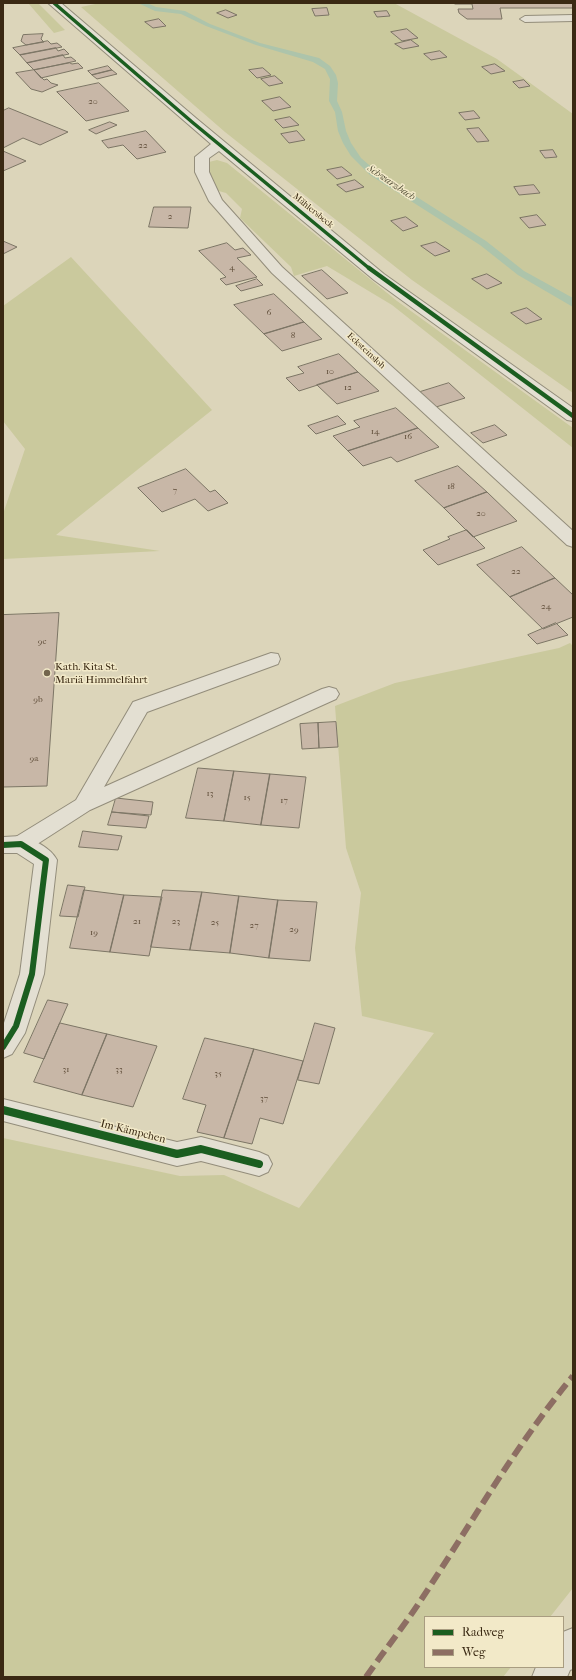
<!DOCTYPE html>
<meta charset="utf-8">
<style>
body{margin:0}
#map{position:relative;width:576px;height:1680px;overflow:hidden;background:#dcd5ba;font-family:"IM FELL French Canon",serif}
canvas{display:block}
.frame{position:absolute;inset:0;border:4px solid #3a2913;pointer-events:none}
.legend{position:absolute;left:424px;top:1616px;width:140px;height:52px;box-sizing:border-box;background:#f2e9c8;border:1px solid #a89c80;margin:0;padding:5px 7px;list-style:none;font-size:12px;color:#3a2913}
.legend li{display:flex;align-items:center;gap:8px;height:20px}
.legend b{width:20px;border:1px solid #a89c80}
</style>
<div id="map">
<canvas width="576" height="1680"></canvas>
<div class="frame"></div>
<ul class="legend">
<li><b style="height:5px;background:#1b5e20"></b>Radweg</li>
<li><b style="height:5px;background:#8d6e63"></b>Weg</li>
</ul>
</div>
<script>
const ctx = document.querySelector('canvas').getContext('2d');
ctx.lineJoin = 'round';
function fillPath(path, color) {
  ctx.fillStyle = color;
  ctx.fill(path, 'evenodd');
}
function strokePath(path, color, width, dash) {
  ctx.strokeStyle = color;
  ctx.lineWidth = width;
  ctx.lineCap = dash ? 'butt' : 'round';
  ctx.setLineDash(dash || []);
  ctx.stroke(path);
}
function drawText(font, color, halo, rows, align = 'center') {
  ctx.font = font + ' "IM FELL French Canon",serif';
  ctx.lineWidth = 3;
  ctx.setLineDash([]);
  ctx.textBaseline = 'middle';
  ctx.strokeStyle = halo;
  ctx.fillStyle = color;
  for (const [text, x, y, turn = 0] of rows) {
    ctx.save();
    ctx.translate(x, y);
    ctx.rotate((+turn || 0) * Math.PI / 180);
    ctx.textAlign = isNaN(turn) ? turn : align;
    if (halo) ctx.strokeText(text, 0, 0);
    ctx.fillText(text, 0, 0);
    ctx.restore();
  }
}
const green = new Path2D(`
 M28,3H38L65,30L54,33Z
 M100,3H394L497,59L573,114V393L412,280L225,132L81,7Z
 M217,160L227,163L397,301L573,428V448L392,305L327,266L294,276L291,267L240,218L242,209L226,193L215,190L209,169V162Z
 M71,257L212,410L56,535L160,551L3,559V514L25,449L3,421V306Z
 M570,643L573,646V1588L550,1617H425V1667H511L503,1677H3V1138L180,1176L224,1175L299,1208L434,1033L362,1016L355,948L361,893L346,848L335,706L395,683L559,648Z`);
const stream = new Path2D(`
 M138,3H147L156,7L185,11L210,24L260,43L319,58L330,66L336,75L338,83L337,101L342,112L346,131L351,143L361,158L376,171L486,241L524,271L573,298V307L518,275L480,245L370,175L351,156L343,143L338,131L335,112L329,101L330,79L325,69L313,62L256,45L206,26L181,14L155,11Z`);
const building = new Path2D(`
 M455,3H573V8H500L502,19H467L459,13L458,9H473L472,4H455Z
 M327,8L329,15L315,16L312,9Z
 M226,10L237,15L228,18L217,13Z
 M387,11L390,16L377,17L374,12Z
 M159,19L166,26L153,28L145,22Z
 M407,29L418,38L402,41L391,32Z
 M43,34L41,39L44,42L26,45L21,41L23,35Z
 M411,40L419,46L403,49L395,44Z
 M48,41L51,44L57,43L62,47L20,55L13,48Z
 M56,48L58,51L64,49L69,54L27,63L20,55Z
 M440,51L447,57L431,60L424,54Z
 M63,55L65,58L71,57L76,61L34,70L27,63Z
 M70,63L72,64L78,63L83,68L41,78L34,70Z
 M495,64L505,71L491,74L482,67Z
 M108,66L112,70L92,75L88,71Z
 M263,68L271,75L257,78L249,70Z
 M34,70L44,80L47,79L51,83L58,85L42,92L31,89L16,73Z
 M112,70L117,74L97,79L92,75Z
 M275,76L283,83L269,86L261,79Z
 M524,80L530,86L519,88L513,82Z
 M99,83L129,111L86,121L57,92Z
 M280,97L291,107L273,111L262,101Z
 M9,108L68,132L40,145L23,138L3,148V111Z
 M474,111L480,118L465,120L459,113Z
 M290,117L299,125L283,128L275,120Z
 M110,122L117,125L96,134L89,130Z
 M479,128L489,141L477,142L467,129Z
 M146,131L166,152L137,159L123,145L108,148L102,141Z
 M297,131L305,140L289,143L281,134Z
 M553,150L557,157L545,158L540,151Z
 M3,151L26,161L3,171Z
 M342,167L352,175L337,179L327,170Z
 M355,180L364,187L346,192L337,185Z
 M534,185L540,193L519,195L514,187Z
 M154,207H191L188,228L149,227Z
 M537,215L546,225L529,228L520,218Z
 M406,217L418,226L403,231L391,221Z
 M3,241L17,247L3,254Z
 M436,242L450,251L435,256L421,246Z
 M227,243L235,250L243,248L251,255L237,258L257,277L226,285L220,279L226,277L199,251Z
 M322,270L348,293L327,299L302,276Z
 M487,274L502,283L487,289L472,279Z
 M257,279L263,285L241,291L236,286Z
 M274,294L304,322L264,334L234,305Z
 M527,308L542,319L526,324L511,313Z
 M304,322L322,339L282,351L264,334Z
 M339,354L358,372L299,391L286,378L304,373L298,367Z
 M358,372L379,391L337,404L317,385Z
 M449,383L465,398L436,407L420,392Z
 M396,408L418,428L348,451L333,436L360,427L354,421Z
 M338,416L346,424L316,434L308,426Z
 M495,425L507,435L483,443L471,433Z
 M418,428L439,447L397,462L391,457L363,466L348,451Z
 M458,466L487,492L444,508L415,481Z
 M186,469L210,492L215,490L228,503L208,511L195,499L162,512L138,488Z
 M487,492L517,521L473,537L444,508Z
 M467,530L485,548L438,565L423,550L450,539L448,537Z
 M522,547L555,578L510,597L477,565Z
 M555,578L573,595V617L543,629L510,597Z
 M59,613L47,786L3,787V615Z
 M556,623L568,635L537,644L528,635Z
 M336,722L338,747L319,748L318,723Z
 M318,723L319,748L302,749L300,724Z
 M198,768L234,771L224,821L186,818Z
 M234,771L270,774L261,825L224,821Z
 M270,774L306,777L299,828L261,825Z
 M116,798L153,802L151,815L112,812Z
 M112,812L149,816L146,828L108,825Z
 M83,831L122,836L118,850L79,847Z
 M68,885L85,887L78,917L60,916Z
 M84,890L124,895L110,952L70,948Z
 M163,890L202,892L190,950L151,947Z
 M202,892L239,896L230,953L190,950Z
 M124,895L162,897L149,956L110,952Z
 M239,896L278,900L269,958L230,953Z
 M278,900L317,902L310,961L269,958Z
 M48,1000L68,1004L44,1059L24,1053Z
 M60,1023L107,1034L82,1095L34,1082Z
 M315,1023L335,1028L319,1084L298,1080Z
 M107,1034L157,1046L133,1107L82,1095Z
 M205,1038L254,1049L224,1138L197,1132L206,1105L183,1099Z
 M254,1049L303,1061L283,1124L260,1118L252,1144L224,1138Z`);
const service = new Path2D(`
 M573,15V21L525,22L520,19L525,16Z
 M271,653L278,654L280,659L278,664L147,712L104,787L322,689L329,687L336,689L339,694L336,699L90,810L28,850L21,852L14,850L10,844L14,838L76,800L133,702Z`);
const minor = new Path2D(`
 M48,3H61L197,119L384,274L573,408V421L567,420L374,280L219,151L209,158V172L222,200L282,267L573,531V547L567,545L272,273L209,201L195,172V157L211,144Z
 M21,836C33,839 51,848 57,860L44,974L25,1033L12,1054L3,1058V1026L20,974L34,864L17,853H3V837Z
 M3,1099L177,1142L201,1137L259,1152L268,1156L272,1164L268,1172L259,1176L201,1161L177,1166L3,1121Z
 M573,1628V1669L570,1670L567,1677H532L536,1667H563V1632Z`);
const quiet = new Path2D(`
 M366,1677C384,1651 404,1626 421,1600C471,1524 515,1446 573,1376`);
const cyclewayFar3 = new Path2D(`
 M54,3L192,122L370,269`);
const cyclewayFar2 = new Path2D(`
 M369,268L573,416`);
const cyclewayFar1 = new Path2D(`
 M3,845L21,844L46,860L32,974L16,1026L3,1047`);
const cycleway = new Path2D(`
 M3,1110L177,1154L201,1149L259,1164`);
const markers = [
 [47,673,4,"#73654d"]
];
const numberNames = [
 ["20",93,102],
 ["22",143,146],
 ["2",170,217],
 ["4",232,268],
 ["6",269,313],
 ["8",293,336],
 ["10",330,372],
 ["12",348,388],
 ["14",375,432],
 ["16",408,437],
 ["18",451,487],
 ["7",175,491],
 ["20",481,514],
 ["22",516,572],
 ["24",546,607],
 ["9c",42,642],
 ["9b",38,700],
 ["9a",34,759],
 ["13",210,794],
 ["15",247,798],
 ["17",284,801],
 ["21",137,922],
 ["23",176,922],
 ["25",215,923],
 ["27",254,926],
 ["29",294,930],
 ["19",94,933],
 ["31",66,1070],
 ["33",119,1070],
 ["35",218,1074],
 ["37",264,1099]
];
const farStreetnames = [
 ["Mählersbeck",313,211,39],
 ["Ecksteinsloh",366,351,43]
];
const farWaternames = [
 ["Schwarzbach",391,183,34]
];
const poiNames = [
 ["Kath. Kita St.",55,667],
 ["Mariä Himmelfahrt",55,680]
];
const streetNames = [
 ["Im Kämpchen",133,1132,14]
];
fillPath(green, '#cac99d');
fillPath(stream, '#adc4ab');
fillPath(building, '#c8b7a7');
strokePath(building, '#7c7565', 1);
strokePath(service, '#938d7b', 2);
strokePath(minor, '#938d7b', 2);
fillPath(service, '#e3dfd2');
fillPath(minor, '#e3dfd2');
strokePath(quiet, '#8d6e63', 6, [13, 6]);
strokePath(cyclewayFar3, '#1b5e20', 3.5);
strokePath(cyclewayFar2, '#1b5e20', 4.5);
strokePath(cyclewayFar1, '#1b5e20', 6);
strokePath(cycleway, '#1b5e20', 8);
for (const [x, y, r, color] of markers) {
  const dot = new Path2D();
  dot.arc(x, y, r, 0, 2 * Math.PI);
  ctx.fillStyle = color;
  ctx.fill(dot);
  strokePath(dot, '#f2e9c8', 1.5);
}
drawText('9px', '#5e4c38', null, numberNames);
drawText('9px', '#3a2913', '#f2e9c8', farStreetnames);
drawText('italic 10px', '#524e37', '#f2e9c8', farWaternames);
drawText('11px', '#3a2913', '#f2e9c8', poiNames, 'left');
drawText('11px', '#3a2913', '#f2e9c8', streetNames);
</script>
